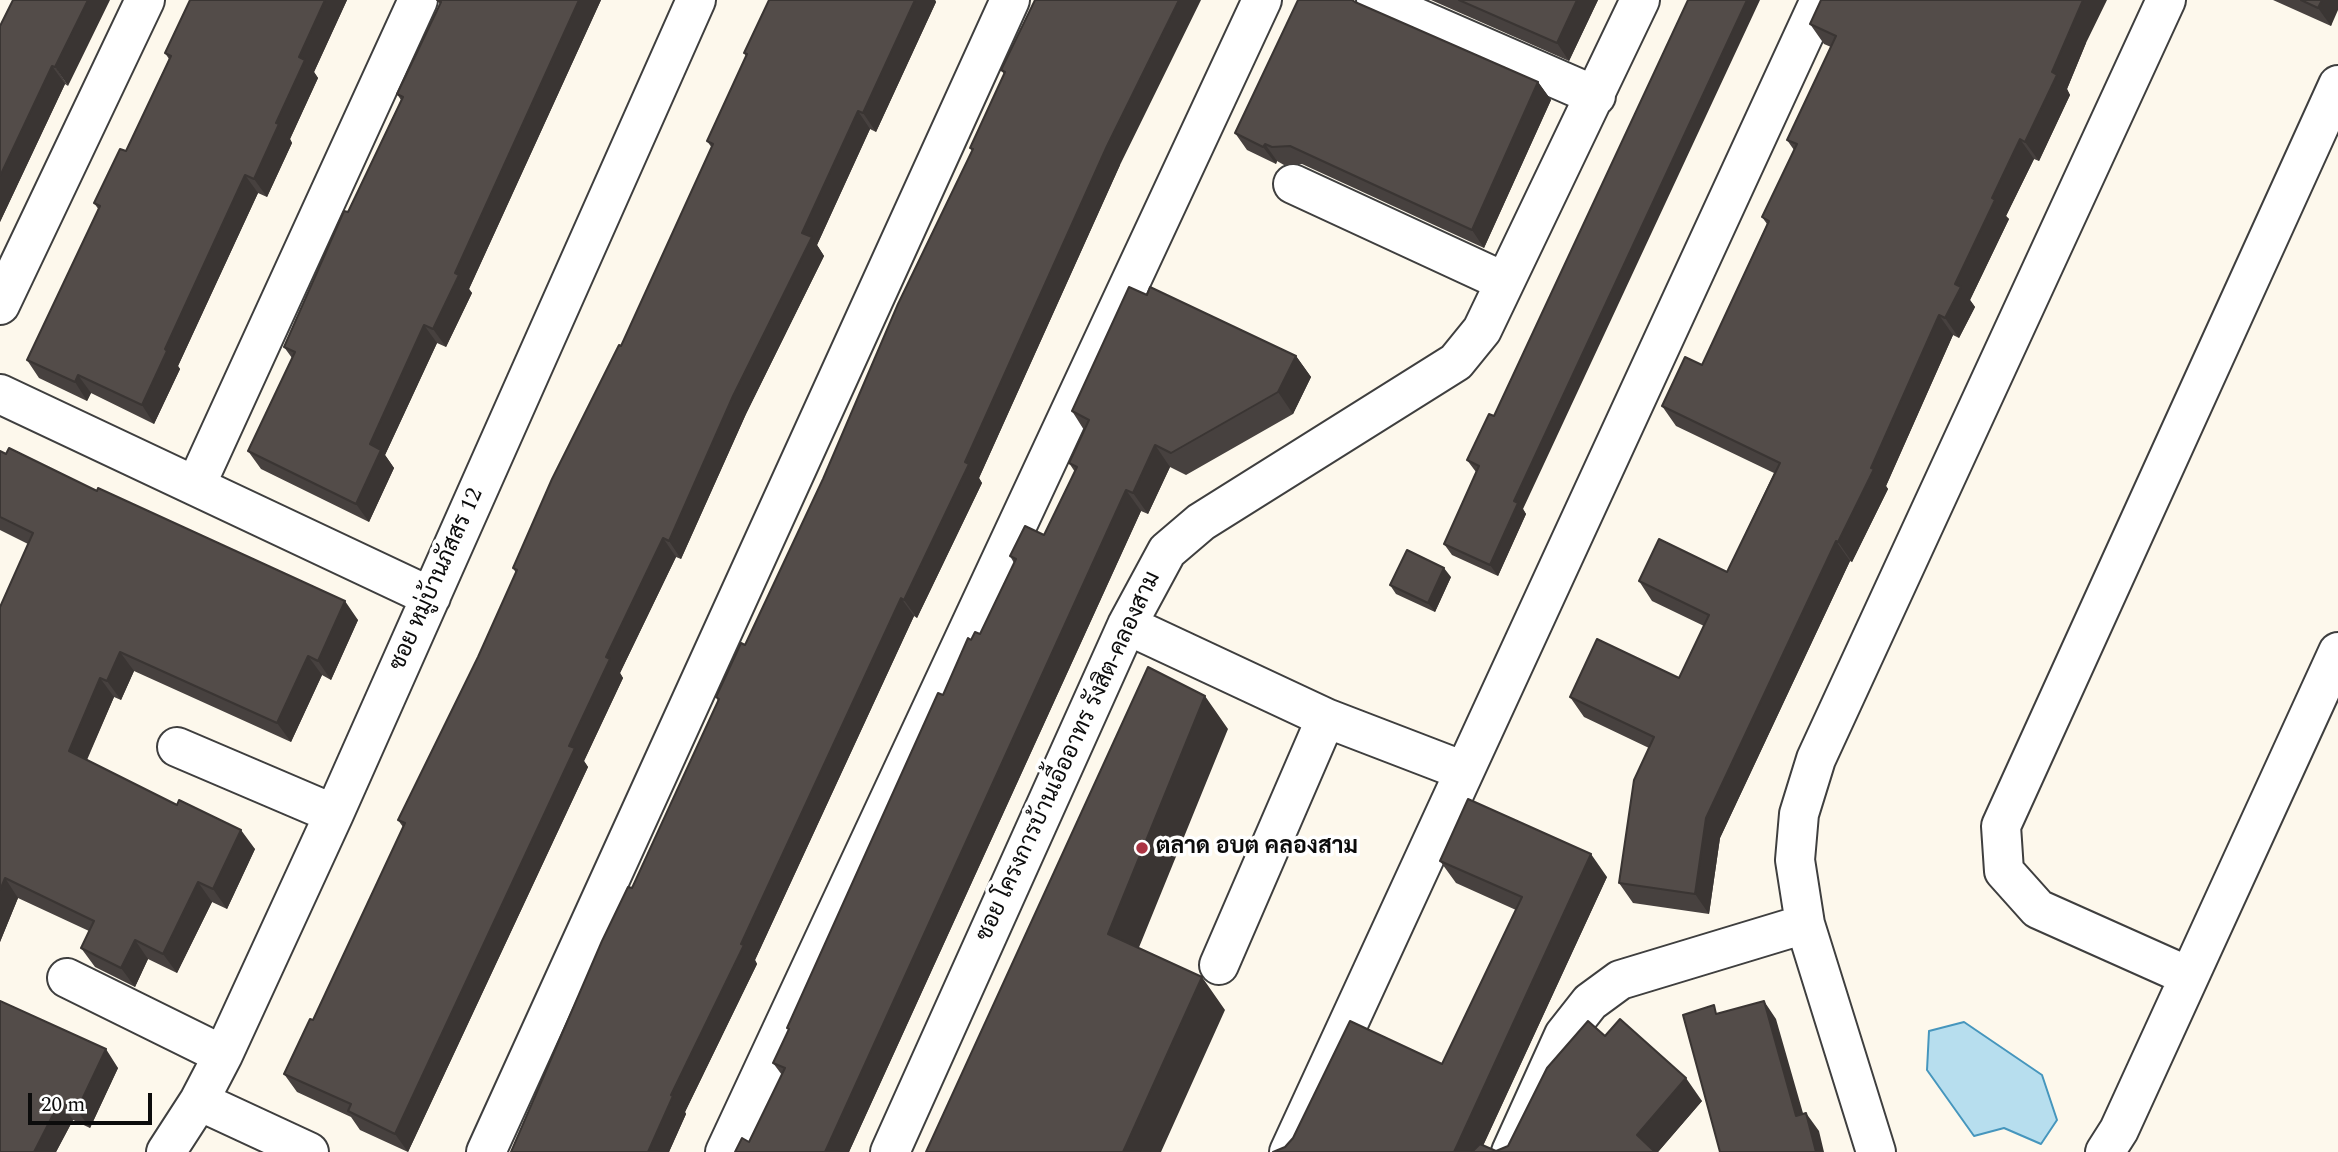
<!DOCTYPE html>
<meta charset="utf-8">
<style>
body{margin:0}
#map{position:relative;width:2338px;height:1152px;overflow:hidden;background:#fdf8ec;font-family:Spectral,serif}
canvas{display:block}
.scale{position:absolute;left:28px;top:1093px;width:124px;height:32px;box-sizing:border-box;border:4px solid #0c0c0c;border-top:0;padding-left:9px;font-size:21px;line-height:24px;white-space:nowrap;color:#0c0c0c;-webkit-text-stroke:5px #fff;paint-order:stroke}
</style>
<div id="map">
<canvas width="2338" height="1152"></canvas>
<div class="scale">20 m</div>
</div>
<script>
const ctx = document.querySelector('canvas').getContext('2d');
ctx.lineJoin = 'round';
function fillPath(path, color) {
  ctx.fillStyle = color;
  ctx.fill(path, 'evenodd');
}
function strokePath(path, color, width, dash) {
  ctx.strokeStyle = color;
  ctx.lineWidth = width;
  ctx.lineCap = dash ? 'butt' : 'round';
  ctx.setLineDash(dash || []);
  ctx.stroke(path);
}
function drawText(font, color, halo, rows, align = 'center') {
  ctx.font = font + ' Spectral,Sarabun,serif';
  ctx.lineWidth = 7;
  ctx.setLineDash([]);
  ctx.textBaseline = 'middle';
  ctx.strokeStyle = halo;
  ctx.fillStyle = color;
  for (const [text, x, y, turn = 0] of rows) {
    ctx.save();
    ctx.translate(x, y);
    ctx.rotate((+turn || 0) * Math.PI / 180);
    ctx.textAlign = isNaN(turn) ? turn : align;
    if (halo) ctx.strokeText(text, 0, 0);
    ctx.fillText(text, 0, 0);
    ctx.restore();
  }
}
const water = new Path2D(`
 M1964,1022L2042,1075L2057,1120L2041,1144L2004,1128L1974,1136L1927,1070L1929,1031Z`);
const minor = new Path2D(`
 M1376,0L1596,96
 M1293,184L1505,282
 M0,305L145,0
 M0,394L431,597
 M196,485L418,0
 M1127,625L1326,718
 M177,747L334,814
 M1219,965L1326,718L1464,771
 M2188,976L2038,909L2004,871L2001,826L2338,85
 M67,978L223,1055
 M199,1101L309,1152
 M166,1152L199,1101L223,1055L334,814L696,0
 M486,1152L1010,0
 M725,1152L1262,0
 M890,1152L1127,625L1167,551L1201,522L1456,362L1482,330L1640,0
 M1289,1152L1820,0
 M1511,1152L1564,1035L1590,1002L1620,980L1805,924
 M1876,1152L1805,924L1795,860L1799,814L1816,759L2166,0
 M2105,1152L2119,1130L2338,652`);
const wall = new Path2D(`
 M13,0L68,86L65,84L0,222Z
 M190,0H347L314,72L318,78L290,139L292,143L267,197L258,193L178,366L180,369L154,424L91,393L87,401L39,378L27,360L99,210L94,203L126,151L169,59L165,53Z
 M437,0H601L469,289L472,293L446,347L437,343L385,455L394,468L369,522L261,469L248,451L292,358L284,347L401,100L397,94L440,4Z
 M769,0H935L936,2L876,132L870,129L817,245L824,256L746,414L681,559L676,557L620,673L623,678L584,761L588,767L408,1152L360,1130L351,1117L297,1092L284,1074L313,1020L403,827L398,820L478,657L516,573L513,568L621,346L712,148L707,141L746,56L744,53Z
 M1035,0L1120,165L979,478L982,483L917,618L914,616L755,960L757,964L685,1112L686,1114L669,1152H511L718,701L716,697L745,645L823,479L972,151L970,148L1004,74L1001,70Z
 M1431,0H1598L1569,61Z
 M2273,0H2338L2331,26Z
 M1354,2L1538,82L1551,100L1484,248L1302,164L1284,165L1277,161L1276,164L1247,150L1235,133Z
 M1810,24L2086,43L2067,89L2070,95L2039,161L2034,159L2006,216L2009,219L1970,300L1975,307L1959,338L1953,335L1886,486L1888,489L1852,562L1850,561L1720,838L1709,914L1633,903L1619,883L1649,748L1584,717L1570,697L1679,678L1704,626L1652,601L1639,581L1727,572L1774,473L1676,426L1662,406L1702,365L1767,224L1762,217L1794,150L1787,140L1831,47L1824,44Z
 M1296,356L1311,377L1293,414L1186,475L1170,467L1148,514L1141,511L849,1152H735L749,1142L782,1075L773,1063L789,1030L787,1028L943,695L971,640L980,634L1014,563L1010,556L1044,535L1075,472L1069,463L1084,430L1072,411Z
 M1489,414L1523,509L1526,514L1498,576L1452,555L1444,544L1476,472L1467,460Z
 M0,451L358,620L331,680L322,675L291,742L134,671L121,700L114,697L87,760L255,849L227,909L212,902L177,973L148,959L135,987L95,967L81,948L89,931L18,898L0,942V607L28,544L0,530Z
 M1451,577L1435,612L1396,594L1390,585Z
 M1440,861L1607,877L1483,1146L1496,1151L1508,1146L1605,1036L1702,1101L1658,1152H1273L1285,1147L1442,1064L1516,910L1456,883Z
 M0,1001L118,1068L90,1128L73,1120L56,1152H0Z`);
const shadedWall = new Path2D(`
 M88,0H110L68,86L55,67Z
 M325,0H347L314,72L318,78L290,139L292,143L267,197L254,179L299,57Z
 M579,0H601L469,289L472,293L446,347L433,329L455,273Z
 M915,0H935L936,2L876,132L863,113Z
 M1179,0H1201L1120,165L979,478L982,483L917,618L904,600L965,462L1107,146Z
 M1577,0H1598L1569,61L1557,43Z
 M1747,0H1760L1523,509L1526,514L1498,576L1490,565L1514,501Z
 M2083,0H2107L2086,43L2067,89L2070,95L2039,161L2025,142L2052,72Z
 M2322,0H2338V10L2331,26L2318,8Z
 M52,66L65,84L0,222V176Z
 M1538,82L1551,100L1484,248L1472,230Z
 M858,111L870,129L817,245L824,256L746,414L681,559L669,541L802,233Z
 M2020,139L2034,159L2006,216L2009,219L1970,300L1975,307L1959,338L1945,318L1955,284L1992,198Z
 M1265,144L1277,161L1276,164L1263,147Z
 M245,175L258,193L178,366L180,369L154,424L142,405L165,349Z
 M1939,315L1953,335L1886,486L1888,489L1852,562L1838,542Z
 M424,325L437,343L385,455L394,468L369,522L356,504L370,444Z
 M1296,356L1311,377L1293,414L1278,392Z
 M78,375L91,393L87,401L75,382Z
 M1155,445L1170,467L1148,514L1133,493Z
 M1126,490L1141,511L849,1152H825Z
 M663,538L676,557L620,673L623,678L584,761L588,767L408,1152L395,1134L569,746L606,657Z
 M1836,541L1850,561L1720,838L1709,914L1695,894L1706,818Z
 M1444,568L1451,577L1435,612L1428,603Z
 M901,598L914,616L755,960L757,964L685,1112L686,1114L669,1152H648L671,1095Z
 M345,601L358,620L331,680L318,661Z
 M120,652L134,671L121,700L107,681Z
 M308,656L322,675L291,742L277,723Z
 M100,678L114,697L82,770L69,751Z
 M1205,696L1228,729L1131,967L1108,934Z
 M241,830L255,849L227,909L213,889Z
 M1591,854L1607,877L1480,1152H1454Z
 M5,878L18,898L0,942V890Z
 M198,882L212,902L177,973L163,954Z
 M135,940L148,959L135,987L121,968Z
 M1202,977L1225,1010L1161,1152H1123Z
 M1764,1001L1776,1019L1809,1134L1796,1116Z
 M106,1049L118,1068L90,1128L77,1110Z
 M1686,1078L1702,1101L1658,1152H1649L1637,1135Z
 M60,1101L73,1120L56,1152H34Z
 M1806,1113L1819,1131L1824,1152H1816Z`);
const building = new Path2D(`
 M13,0H88L55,67L52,66L0,176V26Z
 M190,0H325L299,57L305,60L276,123L279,124L254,179L245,175L165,349L167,351L142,405L78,375L75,382L27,360L100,206L94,203L120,149L126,151L171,56L165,53Z
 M437,0H579L455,273L459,275L433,329L424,325L370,444L381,450L356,504L248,451L295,352L284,347L344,211L348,212L403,97L397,94L441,2Z
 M769,0H915L863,113L858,111L802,233L812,237L733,396L669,541L663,538L606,657L610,659L569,746L575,748L395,1134L348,1111L351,1104L284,1074L310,1019L313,1020L405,823L398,820L478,657L517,570L513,568L552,479L619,345L621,346L713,144L707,141L747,54L744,53Z
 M1035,0H1179L1107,146L965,462L969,464L904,600L901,598L741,944L744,945L671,1095L673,1096L648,1152H511L602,941L628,887L632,888L719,699L716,697L741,643L745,645L823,479L898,304L973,149L970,148L1005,72L1001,70Z
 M1298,0H1352L1355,2L1538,82L1472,230L1290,146L1272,147L1265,144L1263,147L1235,133Z
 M1459,0H1577L1557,43Z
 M1688,0H1747L1514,501L1518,503L1490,565L1444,544L1479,466L1467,460L1489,414L1494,416Z
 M1821,0H2083L2052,72L2057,75L2047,96L2025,142L2020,139L1992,198L1995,200L1955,284L1961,287L1945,318L1939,315L1871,468L1874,469L1838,542L1836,541L1706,818L1695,894L1619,883L1634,780L1654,737L1570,697L1597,639L1679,678L1709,615L1639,581L1659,539L1727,572L1780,463L1662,406L1685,357L1702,365L1769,221L1762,217L1797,144L1787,140L1836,36L1810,24Z
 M2301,0H2322L2318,8Z
 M1129,287L1147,295L1150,287L1296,356L1278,392L1171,453L1155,445L1133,493L1126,490L825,1152H735L742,1138L749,1142L785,1068L773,1063L789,1029L787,1028L938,693L943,695L968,638L971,640L975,632L980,634L1016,559L1010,556L1025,526L1044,535L1077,467L1069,463L1089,420L1072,411Z
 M9,448L97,491L98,488L345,601L318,661L308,656L277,723L120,652L107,681L100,678L69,751L177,805L179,800L241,830L213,889L198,882L163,954L135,940L121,968L81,948L94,921L5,878L0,890V607L33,533L0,517V451L6,454Z
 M1407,550L1444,568L1428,603L1390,585Z
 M1148,667L1205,696L1108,934L1202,977L1123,1152H926Z
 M1468,799L1591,854L1454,1152H1273L1285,1147L1293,1138L1350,1021L1442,1064L1522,897L1440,861Z
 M0,1001L106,1049L77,1110L60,1101L34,1152H0Z
 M1764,1001L1796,1116L1806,1113L1816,1152H1720L1683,1015L1714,1005L1716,1014Z
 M1620,1019L1686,1078L1637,1135L1655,1152H1472L1480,1144L1496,1151L1508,1146L1547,1068L1588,1021L1605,1036Z`);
const markers = [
 [1142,848,7,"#ab3443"]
];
const streetNames = [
 ["ซอย หมู่บ้านภัสสร 12",438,580,-66],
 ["ซอย โครงการบ้านเอื้ออาทร รังสิต-คลองสาม",1070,757,-65]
];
const poiNames = [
 ["ตลาด อบต คลองสาม",1156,848]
];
fillPath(water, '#b7deee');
strokePath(water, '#4696bd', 2);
strokePath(minor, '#3f3f3f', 42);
strokePath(minor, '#fff', 38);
fillPath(wall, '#47413f');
fillPath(shadedWall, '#3a3533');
fillPath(building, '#534c49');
strokePath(building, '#3a3533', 2);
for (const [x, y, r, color] of markers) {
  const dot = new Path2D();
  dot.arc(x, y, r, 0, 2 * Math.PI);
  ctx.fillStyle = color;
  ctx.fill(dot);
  strokePath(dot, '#fff', 2.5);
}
drawText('23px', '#0c0c0c', '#fff', streetNames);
drawText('bold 23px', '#0c0c0c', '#fff', poiNames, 'left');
</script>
